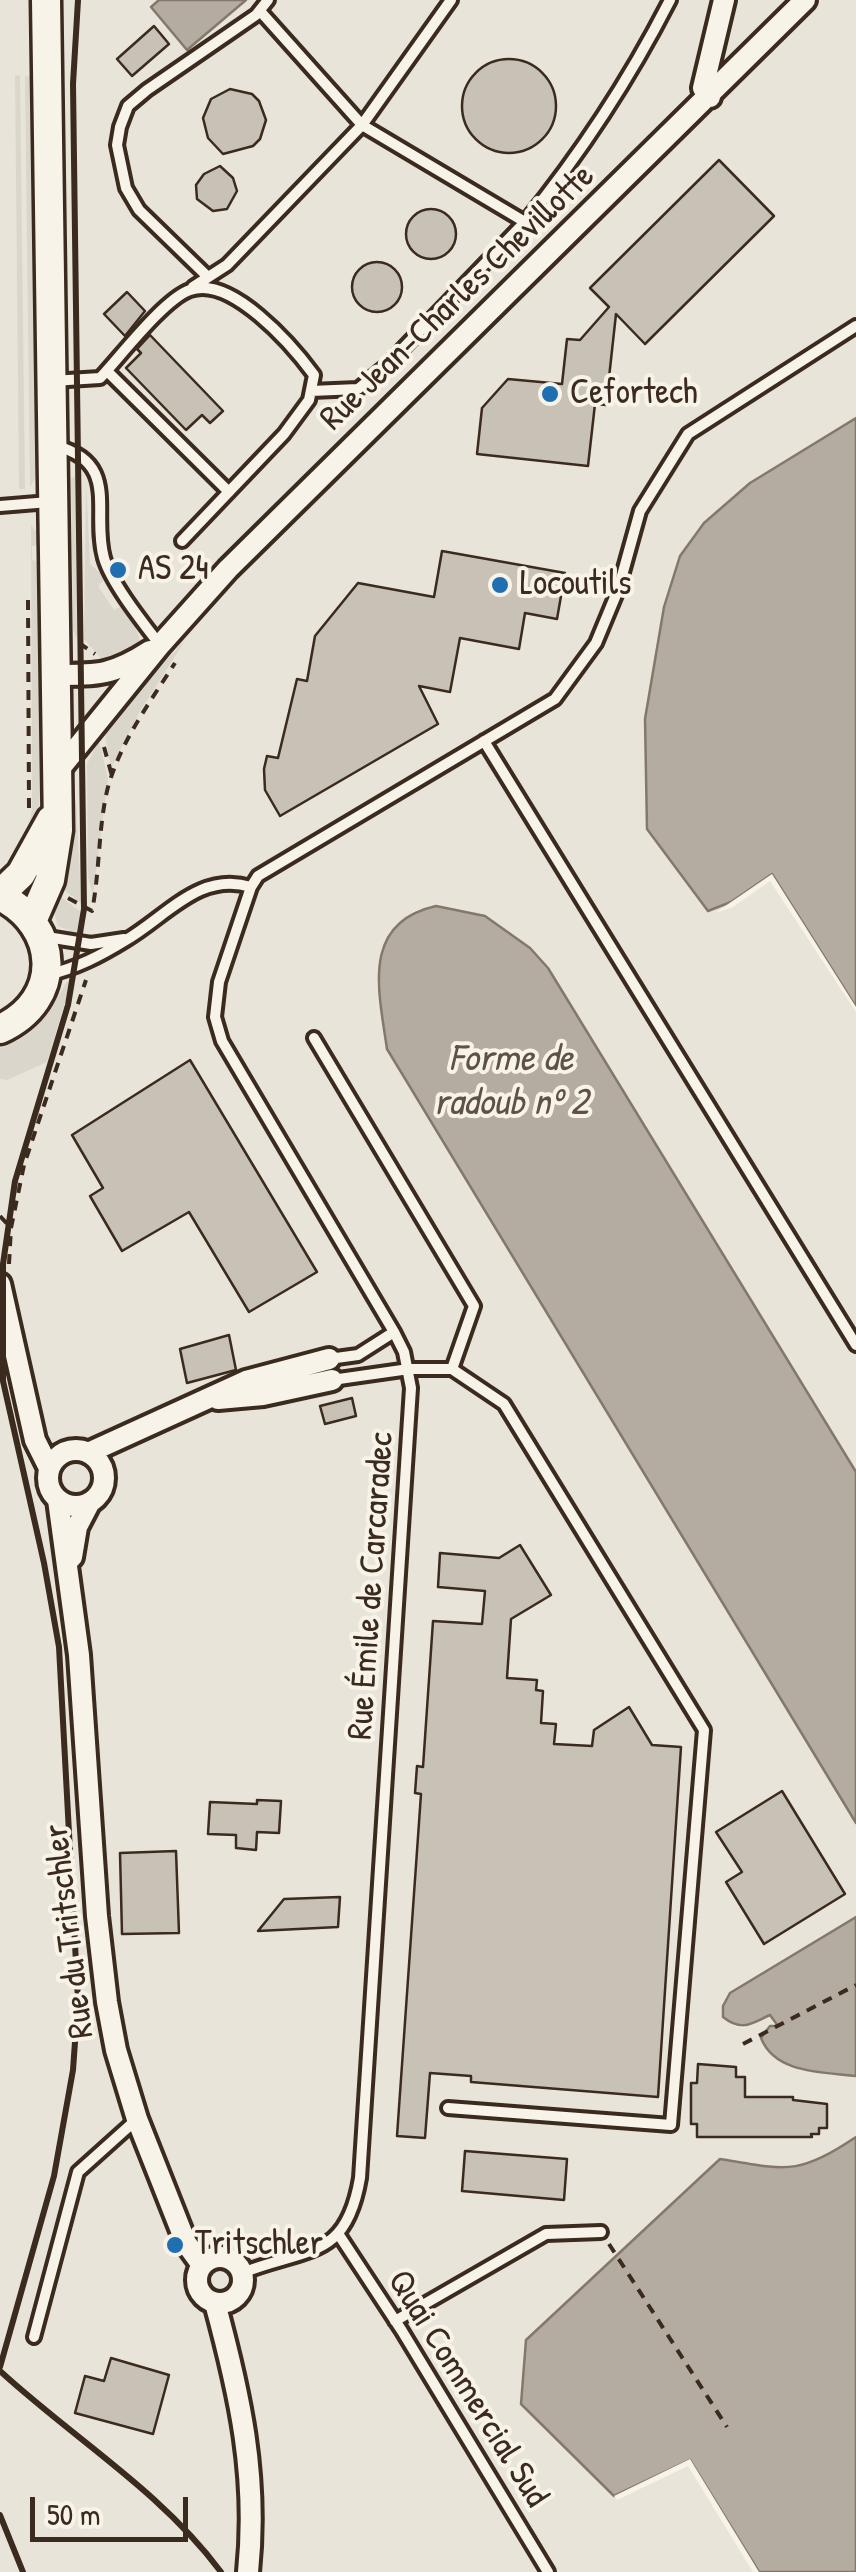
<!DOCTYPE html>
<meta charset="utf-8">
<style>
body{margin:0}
#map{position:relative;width:856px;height:2572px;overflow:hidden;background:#f7f3e8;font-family:"Patrick Hand",sans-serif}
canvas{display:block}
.scale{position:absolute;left:30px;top:2497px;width:158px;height:45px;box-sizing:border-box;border:5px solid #3b2a1e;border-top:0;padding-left:12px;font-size:30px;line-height:35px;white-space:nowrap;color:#3b2a1e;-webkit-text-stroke:8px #f7f3e8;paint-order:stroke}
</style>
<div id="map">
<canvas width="856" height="2572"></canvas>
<div class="scale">50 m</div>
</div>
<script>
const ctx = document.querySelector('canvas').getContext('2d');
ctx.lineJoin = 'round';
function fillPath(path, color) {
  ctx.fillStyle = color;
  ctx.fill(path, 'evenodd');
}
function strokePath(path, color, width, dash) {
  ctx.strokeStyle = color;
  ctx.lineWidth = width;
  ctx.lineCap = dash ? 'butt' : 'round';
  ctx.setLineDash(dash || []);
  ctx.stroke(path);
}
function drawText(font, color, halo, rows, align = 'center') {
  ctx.font = font + ' "Patrick Hand",sans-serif';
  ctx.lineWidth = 8;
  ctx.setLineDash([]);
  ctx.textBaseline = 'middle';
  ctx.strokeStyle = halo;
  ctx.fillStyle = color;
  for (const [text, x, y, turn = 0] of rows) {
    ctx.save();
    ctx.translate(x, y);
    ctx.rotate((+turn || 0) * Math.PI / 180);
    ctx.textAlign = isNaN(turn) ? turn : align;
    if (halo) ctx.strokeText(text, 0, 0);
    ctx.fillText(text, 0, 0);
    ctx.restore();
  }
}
const built = new Path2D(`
 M0,0H856V418L807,448L772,874L856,1007V1472L548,968L530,948L485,916L435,906L413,911L377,983L387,1049L399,1072L856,1823V1917L731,1993L723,2006V2017L735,2026L744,2028L770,2014L779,2027L764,2047L783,2063L856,2076V2137L824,2158L788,2170L719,2159L526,2340L521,2405L690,2459L759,2572H0Z`);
const green = new Path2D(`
 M15,75L20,76L25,489H19Z
 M25,76L32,77L37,448V475L30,487Z
 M75,476L77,639L73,629L71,479Z
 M86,479L90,564L106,578L98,586L114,610L122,606C145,643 152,650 105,663L84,639Z
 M31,525L39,535L38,545L32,546V560L37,561L41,790L37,819L25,846L32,809Z
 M186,639L139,713L111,768L105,734L132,697Z
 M99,741L108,779L93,894L88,878L87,764Z
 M76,798L81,903L59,886Z
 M56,893L82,913L79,934L58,926L53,909Z
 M72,979L47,1062L7,1080L0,1079V1048C36,1037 48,1013 66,983Z`);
const water = new Path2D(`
 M159,0H246L187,50L151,7Z
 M856,418V1007L772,874L731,902L708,911L647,829L645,719L664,607L680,556L704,523L750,483Z
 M436,906L485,916L530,948L548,968L856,1472V1823L387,1049C379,992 360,923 436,906Z
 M856,1917V2076C824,2072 775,2074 761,2038L770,2026H778L770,2015C750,2024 742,2032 723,2017V2006L730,1993Z
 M856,2137V2572H759L690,2460L614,2496L521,2404L526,2340L720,2159C787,2170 797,2176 856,2137Z`);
const pier = new Path2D(`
 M772,874L856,1007V1012L770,881L733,907L715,913Z
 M690,2459L759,2572H753L688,2466L617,2500L614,2496Z`);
const building = new Path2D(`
 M154,26L169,44L132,76L117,59Z
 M462 106a47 47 0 1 1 94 0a47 47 0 1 1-94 0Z
 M230,89L252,94L259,101L266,120L260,139L253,146L223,154L208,138L203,118L211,99Z
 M719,160L774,216L645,344L616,314L606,405L595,404L588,466L477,454L482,408L508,379L562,384L567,339L580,340L609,307L590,288Z
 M220,166L233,178L237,191L227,209L213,211L197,199L196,185L204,174Z
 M406 234a25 25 0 1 1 50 0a25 25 0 1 1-50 0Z
 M352 287a25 25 0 1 1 50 0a25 25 0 1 1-50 0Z
 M127,292L145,311L125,336L104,314Z
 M150,335L223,411L210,423L202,415L186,430L126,368L141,353L137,349Z
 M442,551L565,573L557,619L525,613L519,649L460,638L450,692L419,686L438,724L280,816L265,790L264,769L267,756L278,758L297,679L307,681L315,636L358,583L434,597Z
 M190,1060L317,1272L249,1312L189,1212L122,1251L90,1196L103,1188L72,1135Z
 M229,1335L236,1370L187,1383L180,1349Z
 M352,1398L356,1416L325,1424L320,1406Z
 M520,1545L551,1595L511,1619L507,1678L537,1680L536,1690L543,1691L541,1723L556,1724L554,1744L592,1746L594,1730L629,1707L652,1745L681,1747L658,2097L471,2082V2076L430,2073L425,2138L397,2136L421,1794L415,1793L417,1766L423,1767L433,1621L482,1624L485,1591L438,1587L440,1553L499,1558Z
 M782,1791L845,1894L764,1944L726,1882L742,1872L716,1832Z
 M257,1800L281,1801L279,1833L257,1832L256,1850L236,1848V1835L208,1834L210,1802L257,1804Z
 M176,1851L179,1933L122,1934L120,1853Z
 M340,1897L338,1927L258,1931L284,1899Z
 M698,2064L736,2067V2077H745V2097H793V2100L827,2104V2128H819V2134H811L812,2137H697V2124H691V2083H697Z
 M465,2151L567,2159L564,2200L462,2191Z
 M111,2358L169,2375L153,2434L75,2413L85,2376L104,2381Z`);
const path = new Path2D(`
 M28,600L29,810
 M79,643L95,654
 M104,747L112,776
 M68,898L92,911C100,871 98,827 108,787C121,741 150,702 175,663
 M0,1216L11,1228
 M9,1264L11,1228L24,1165L86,980
 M743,2044L856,1985
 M609,2244L727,2427`);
const lane = new Path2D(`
 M260,11L362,125L525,222C582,152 629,80 670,0
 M208,277L139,210L126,188L117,145L120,127L128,106L147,90L256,15L268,0
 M193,287L227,265L362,125L451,0
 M107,371L229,492
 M52,381L100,378C120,357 164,299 190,290C231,275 292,345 314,375L309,400L284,434L182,541
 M311,391L358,389L386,366L525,222
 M56,446C121,463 91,512 104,558C111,583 144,624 160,645
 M0,506L49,502
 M484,741L856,1345
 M47,937L91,944L124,939
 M47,975C77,968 100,956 126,940C167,916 200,871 251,887
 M314,1038L474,1306L452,1369
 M329,1359L358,1355L394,1332
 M332,1380L409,1369H452L504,1404L704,1730L671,2125L448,2108
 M339,2235L402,2331L548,2572
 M242,2273C308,2247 346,2260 360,2178L411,1388L404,1352L394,1332L222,1041L215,1017L219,982L251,887L258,876L555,699L596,643L618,590L640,511L688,434L856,326
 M395,2321L546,2234L601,2232
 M34,2337L78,2172L136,2120`);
const street = new Path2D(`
 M710,97L703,88L724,0
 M56,675C99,675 113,675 150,651
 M58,771L160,645L228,569L805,0
 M0,1284L35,1440L49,1468
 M218,1399L263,1395L332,1380
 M48 1478a28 28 0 1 1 56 0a28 28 0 1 1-56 0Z
 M88,1453L246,1381L329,1359
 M58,1500L79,1655L97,1916L107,2002L116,2050L137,2119L186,2243L202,2265
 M72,1557L77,1527L90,1502
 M197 2280a23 23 0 1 1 46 0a23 23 0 1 1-46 0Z
 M215,2303C240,2395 258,2477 248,2572`);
const secondary = new Path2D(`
 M0,894L21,874L51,820
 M0,896C60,926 64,1000 0,1029
 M33,919L50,880L58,830L46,0`);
const rail = new Path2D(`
 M0,2367L54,2176L73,2070L78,2000L59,1647L44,1563L3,1381V1264L15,1181L68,1005L84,909L73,84L78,0
 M0,2371C74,2439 161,2491 221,2572
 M0,2515L23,2572`);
const markers = [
 [550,394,10,"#1f6fb2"],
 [118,570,10,"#1f6fb2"],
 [500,585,10,"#1f6fb2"],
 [175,2245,10,"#1f6fb2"]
];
const streetNames = [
 ["Rue Jean-Charles Chevillotte",458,298,-44],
 ["Rue Émile de Carcaradec",372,1586,-86],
 ["Rue du Tritschler",70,1931,-97],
 ["Quai Commercial Sud",467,2389,58]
];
const poiNames = [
 ["Cefortech",570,394],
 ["AS 24",138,570],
 ["Locoutils",520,585],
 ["Tritschler",195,2245]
];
const waterNames = [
 ["Forme de",511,1060],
 ["radoub nº 2",511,1104]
];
fillPath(built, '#e9e4d9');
fillPath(green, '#dbd6cb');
fillPath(water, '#b4aca0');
strokePath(water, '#84786c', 2.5);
fillPath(pier, '#f7f3e8');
fillPath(building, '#c8c1b6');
strokePath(building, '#3b2a1e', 2.5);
strokePath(lane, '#3b2a1e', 18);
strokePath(street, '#3b2a1e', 28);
strokePath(secondary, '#3b2a1e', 35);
strokePath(path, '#3b2a1e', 4, [10, 8]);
strokePath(lane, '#f7f3e8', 10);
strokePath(street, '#f7f3e8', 20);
strokePath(secondary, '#f7f3e8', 28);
strokePath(rail, '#3b2a1e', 6);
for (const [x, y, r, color] of markers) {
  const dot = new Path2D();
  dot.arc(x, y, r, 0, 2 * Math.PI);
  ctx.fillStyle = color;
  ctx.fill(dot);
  strokePath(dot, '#f7f3e8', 4);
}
drawText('35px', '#3b2a1e', '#f7f3e8', streetNames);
drawText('35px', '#3b2a1e', '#f7f3e8', poiNames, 'left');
drawText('italic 38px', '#5f5145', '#f7f3e8', waterNames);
</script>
